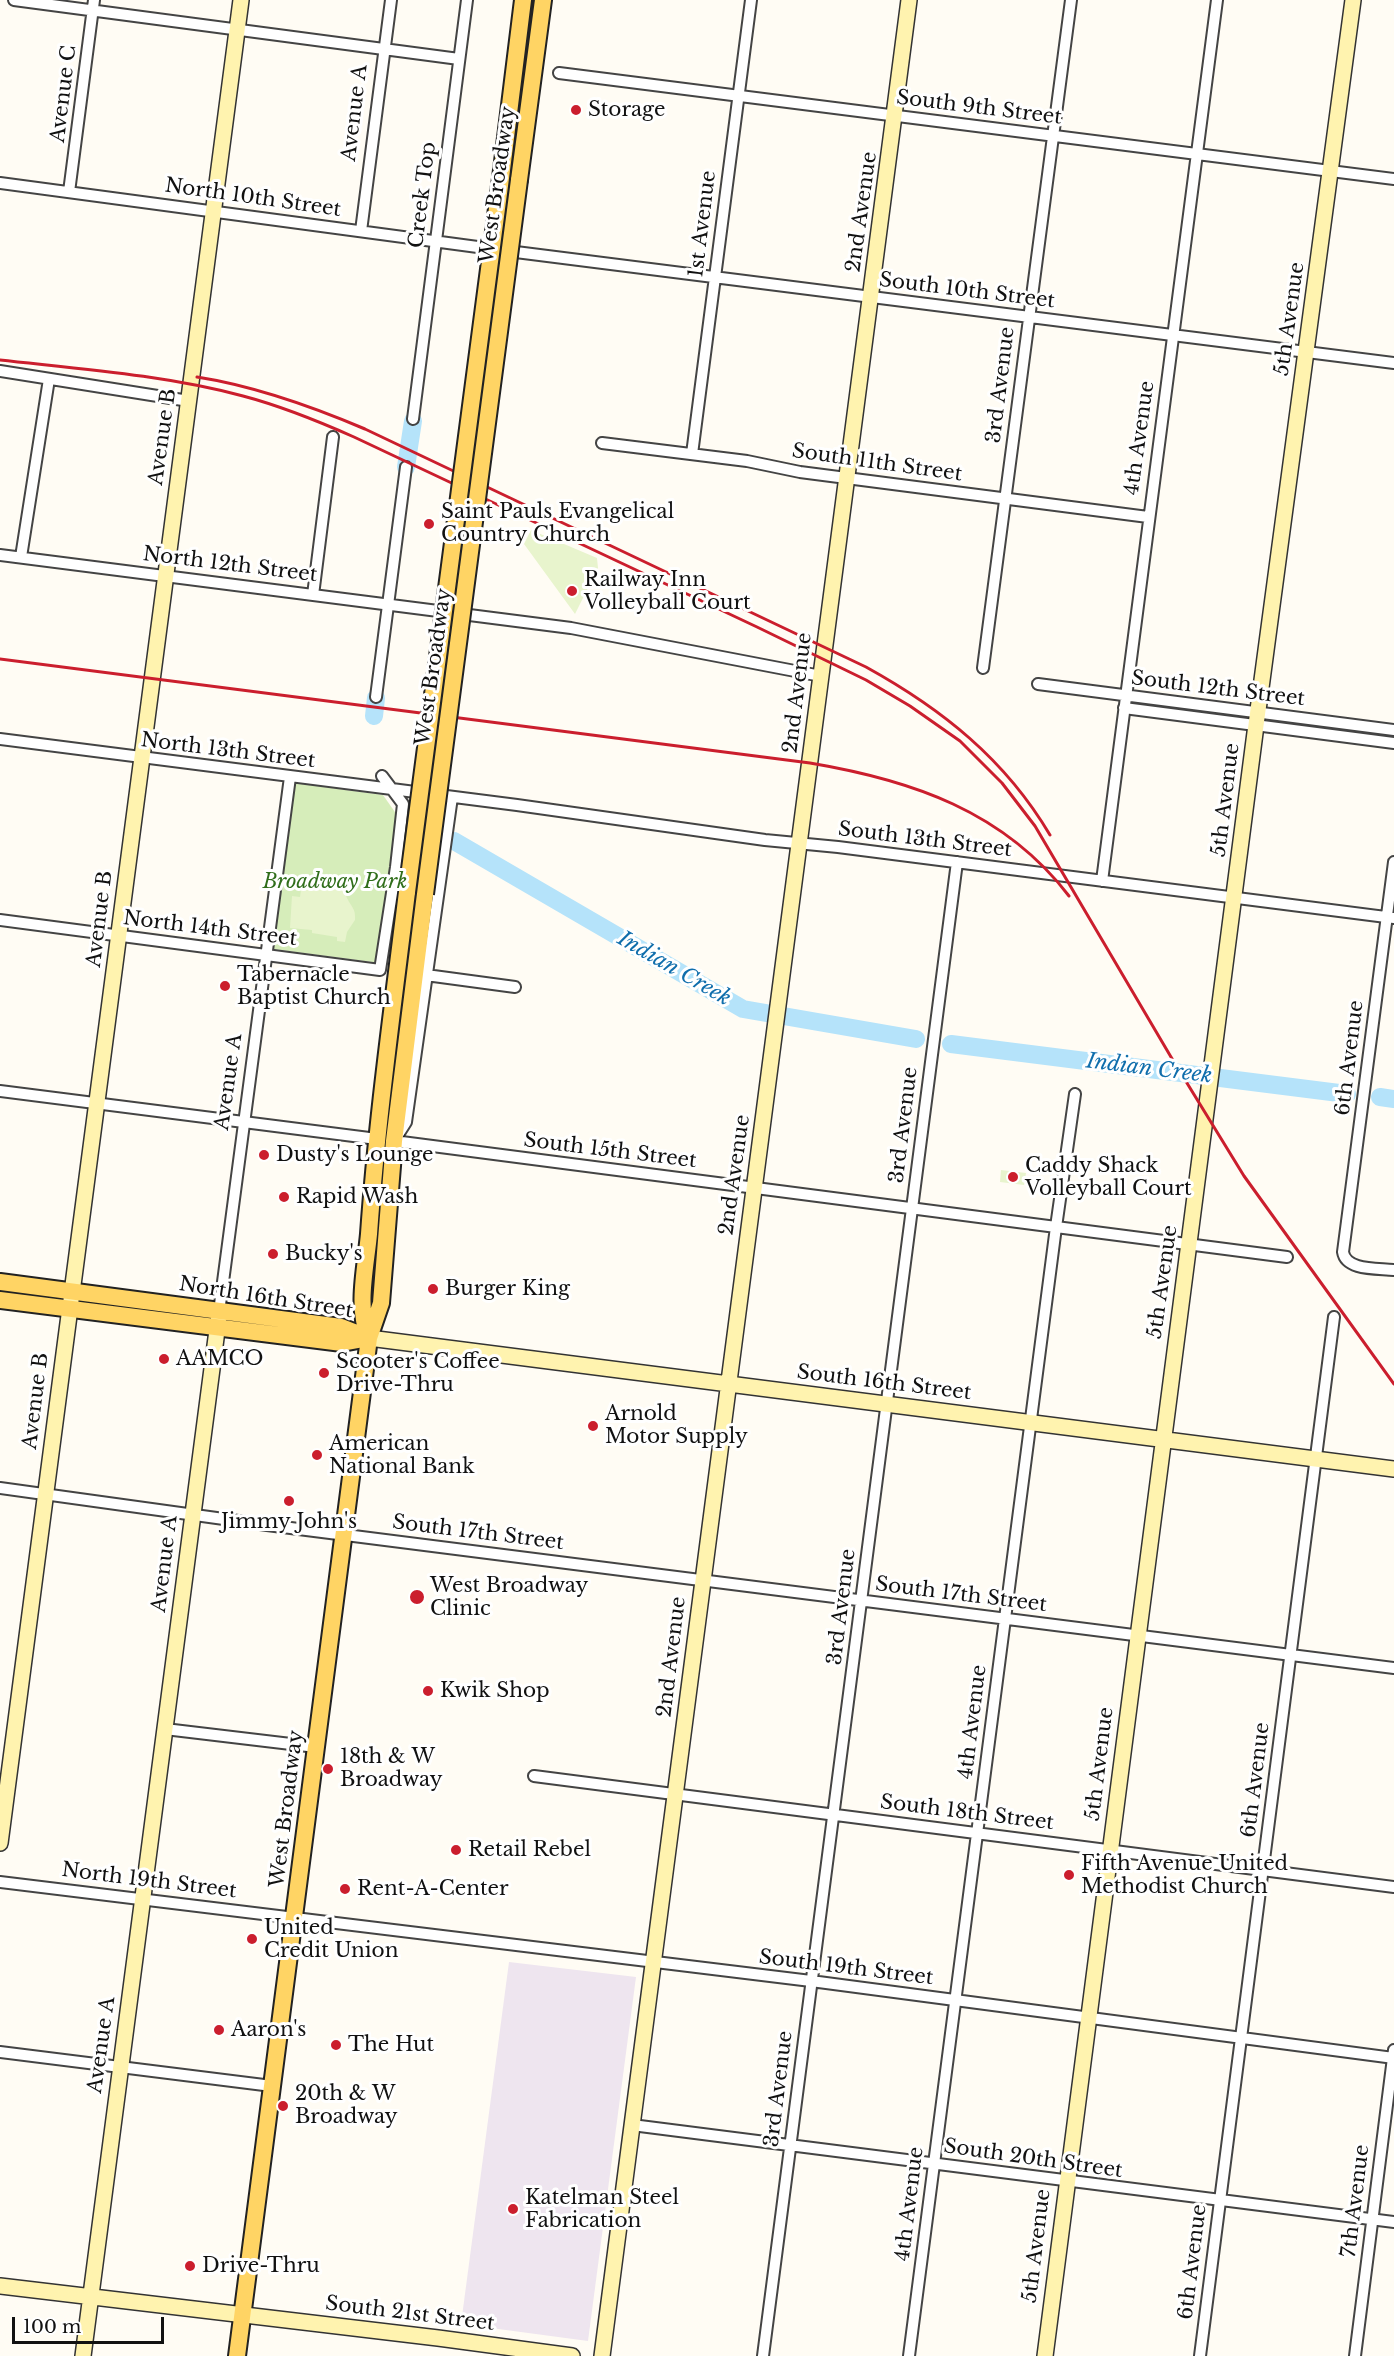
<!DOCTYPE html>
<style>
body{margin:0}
#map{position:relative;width:1394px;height:2356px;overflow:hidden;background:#fffcf4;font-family:"Libre Baskerville",serif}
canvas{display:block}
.scale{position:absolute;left:12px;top:2317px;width:152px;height:27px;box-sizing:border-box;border:3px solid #111;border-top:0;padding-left:8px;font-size:18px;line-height:21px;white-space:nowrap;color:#111;-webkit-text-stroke:4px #fff;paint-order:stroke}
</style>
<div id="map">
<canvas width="1394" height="2356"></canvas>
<div class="scale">100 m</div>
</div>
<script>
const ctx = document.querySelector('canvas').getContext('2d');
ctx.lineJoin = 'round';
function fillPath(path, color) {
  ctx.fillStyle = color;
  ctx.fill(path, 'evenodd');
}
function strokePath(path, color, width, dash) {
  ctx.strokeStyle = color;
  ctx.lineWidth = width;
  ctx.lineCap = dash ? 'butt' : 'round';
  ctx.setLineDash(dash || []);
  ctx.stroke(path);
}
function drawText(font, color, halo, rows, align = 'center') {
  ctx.font = font + ' "Libre Baskerville",serif';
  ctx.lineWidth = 6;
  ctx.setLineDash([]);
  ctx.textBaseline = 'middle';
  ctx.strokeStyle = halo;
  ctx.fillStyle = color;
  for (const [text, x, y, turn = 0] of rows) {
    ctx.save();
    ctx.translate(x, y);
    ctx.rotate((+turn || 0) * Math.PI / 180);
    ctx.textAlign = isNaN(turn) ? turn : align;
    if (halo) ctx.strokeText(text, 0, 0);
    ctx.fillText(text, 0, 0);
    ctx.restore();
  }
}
const industrial = new Path2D(`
 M509,1962L636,1977L588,2341L461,2324Z`);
const green = new Path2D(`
 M295,783L383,795L397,815L379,963L273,949Z`);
const pitch = new Path2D(`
 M531,530L597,558L598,568L575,614L524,544Z
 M314,879C336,881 338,875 347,898C351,907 356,908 355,920L347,932L345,942L337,941V937L312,933V930L290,928L292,896L300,897L302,883Z
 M1001,1170L1026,1173L1024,1185L1000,1182Z`);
const river = new Path2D(`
 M406,467L413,421
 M374,716L376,698
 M454,841L743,1009L916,1039
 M951,1044L1347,1094
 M1380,1097L1394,1099`);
const street = new Path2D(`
 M14,0L459,59
 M559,73L1394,179
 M0,183L500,250L1394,363
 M69,192L94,0
 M361,231L391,0
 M0,371L189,401
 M413,419L467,0
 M602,443L747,461L800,472L1148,517
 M692,454L751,0
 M0,555L571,628L821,676
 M21,557L49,379
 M313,595L333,437
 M983,668L1071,0
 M1038,684L1394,730
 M376,697L406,467
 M1124,708L1394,743
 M0,739L517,805L765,840L838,847L1394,918
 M452,797L406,1122L394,1141L1287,1257
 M1394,862L1343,1252C1346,1271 1378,1268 1394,1270
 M1102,881L1217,0
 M0,920L380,970L396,867L403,804L382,776
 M426,975L515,987
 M0,1091L377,1139
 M219,1312L290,777
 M0,1488L267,1525L1394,1668
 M165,1729L316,1747
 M534,1776L1394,1887
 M0,1882L811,1981L1394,2058
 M0,2052L272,2086
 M632,2125L1394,2222
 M763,2356L957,862
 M909,2356L1056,1227L1075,1094
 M1200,2356L1334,1317
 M1355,2356L1394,2050`);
const secondary = new Path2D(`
 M369,1338L1394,1469
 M0,1843L241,0
 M0,2286L438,2338L572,2356
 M83,2356L219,1315
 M602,2356L909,0
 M1045,2356L1256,725L1353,0`);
const primary = new Path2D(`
 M501,178L523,0
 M519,180L543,0
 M0,1282L341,1327L369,1338
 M0,1300L342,1343L369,1338
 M369,1338C356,1307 366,1267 369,1234C377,1120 393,1006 407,892
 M237,2356L369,1338L381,1303L394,1141L425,894`);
const rail = new Path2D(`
 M0,360C81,369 164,375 243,396C281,406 318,421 354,437L757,627L866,680L910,706L960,741L1002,783L1035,826L1171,1057L1244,1176L1394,1384
 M197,377C255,386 311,406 365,429L866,667C942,709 1005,759 1050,835
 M0,659L810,763C911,780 1004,811 1069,896`);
const primaryBridge = new Path2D(`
 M407,892L501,178
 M425,894L519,180`);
const markers = [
 [576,110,6,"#cb1e2d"],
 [429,524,6,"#cb1e2d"],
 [572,591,6,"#cb1e2d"],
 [225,986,6,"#cb1e2d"],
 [264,1155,6,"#cb1e2d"],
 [1013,1177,6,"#cb1e2d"],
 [284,1197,6,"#cb1e2d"],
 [273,1254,6,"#cb1e2d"],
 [433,1289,6,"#cb1e2d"],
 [164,1359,6,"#cb1e2d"],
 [324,1373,6,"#cb1e2d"],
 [593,1426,6,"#cb1e2d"],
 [317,1455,6,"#cb1e2d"],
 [289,1501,6,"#cb1e2d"],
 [417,1597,8,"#cb1e2d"],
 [428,1691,6,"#cb1e2d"],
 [328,1769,6,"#cb1e2d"],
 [456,1850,6,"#cb1e2d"],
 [1069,1875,6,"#cb1e2d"],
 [345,1889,6,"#cb1e2d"],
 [252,1939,6,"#cb1e2d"],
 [219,2030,6,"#cb1e2d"],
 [336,2045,6,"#cb1e2d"],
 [283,2106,6,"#cb1e2d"],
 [513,2209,6,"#cb1e2d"],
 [190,2266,6,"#cb1e2d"]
];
const streetNames = [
 ["Avenue C",64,94,-83],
 ["South 9th Street",979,108,7],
 ["Avenue A",355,113,-83],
 ["West Broadway",498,185,-82],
 ["Creek Top",423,195,-83],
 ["North 10th Street",253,198,8],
 ["2nd Avenue",862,212,-82],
 ["1st Avenue",703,224,-83],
 ["South 10th Street",967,291,7],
 ["5th Avenue",1290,319,-82],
 ["3rd Avenue",1001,385,-83],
 ["Avenue B",163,437,-82],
 ["4th Avenue",1140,438,-82],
 ["South 11th Street",877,463,8],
 ["North 12th Street",230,565,7],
 ["West Broadway",434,667,-82],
 ["South 12th Street",1218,689,7],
 ["2nd Avenue",798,693,-83],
 ["North 13th Street",228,751,7],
 ["5th Avenue",1226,800,-83],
 ["South 13th Street",925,840,7],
 ["Avenue B",100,919,-83],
 ["North 14th Street",210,929,7],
 ["6th Avenue",1350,1058,-83],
 ["Avenue A",229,1082,-82],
 ["3rd Avenue",904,1125,-83],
 ["South 15th Street",610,1151,7],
 ["2nd Avenue",735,1175,-82],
 ["5th Avenue",1163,1282,-82],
 ["North 16th Street",266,1298,9],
 ["South 16th Street",884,1383,7],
 ["Avenue B",36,1401,-83],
 ["South 17th Street",478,1533,7],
 ["Avenue A",165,1564,-83],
 ["South 17th Street",961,1595,7],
 ["3rd Avenue",842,1607,-83],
 ["2nd Avenue",672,1657,-83],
 ["4th Avenue",973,1722,-83],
 ["5th Avenue",1100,1764,-83],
 ["6th Avenue",1256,1780,-83],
 ["West Broadway",287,1809,-83],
 ["South 18th Street",967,1813,7],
 ["North 19th Street",149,1881,7],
 ["South 19th Street",846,1968,7],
 ["Avenue A",102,2045,-82],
 ["3rd Avenue",779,2089,-83],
 ["South 20th Street",1033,2159,8],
 ["7th Avenue",1356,2201,-83],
 ["4th Avenue",910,2204,-83],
 ["5th Avenue",1037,2246,-83],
 ["6th Avenue",1193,2262,-83],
 ["South 21st Street",410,2314,7]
];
const poiNames = [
 ["Storage",588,110],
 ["Saint Pauls Evangelical",441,512],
 ["Country Church",441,535],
 ["Railway Inn",584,580],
 ["Volleyball Court",584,603],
 ["Tabernacle",237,975],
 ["Baptist Church",237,998],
 ["Dusty's Lounge",276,1155],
 ["Caddy Shack",1025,1166],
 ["Volleyball Court",1025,1189],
 ["Rapid Wash",296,1197],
 ["Bucky's",285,1254],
 ["Burger King",445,1289],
 ["AAMCO",176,1359],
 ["Scooter's Coffee",336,1362],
 ["Drive-Thru",336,1385],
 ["Arnold",605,1414],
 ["Motor Supply",605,1437],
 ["American",329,1444],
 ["National Bank",329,1467],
 ["Jimmy John's",289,1522,"center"],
 ["West Broadway",430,1586],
 ["Clinic",430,1609],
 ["Kwik Shop",440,1691],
 ["18th & W",340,1757],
 ["Broadway",340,1780],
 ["Retail Rebel",468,1850],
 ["Fifth Avenue United",1081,1864],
 ["Methodist Church",1081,1887],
 ["Rent-A-Center",357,1889],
 ["United",264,1928],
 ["Credit Union",264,1951],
 ["Aaron's",231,2030],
 ["The Hut",348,2045],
 ["20th & W",295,2094],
 ["Broadway",295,2117],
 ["Katelman Steel",525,2198],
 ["Fabrication",525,2221],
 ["Drive-Thru",202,2266]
];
const parkNames = [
 ["Broadway Park",335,882]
];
const waterNames = [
 ["Indian Creek",674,969,30],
 ["Indian Creek",1149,1069,7]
];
fillPath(industrial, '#eee5ef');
fillPath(green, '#d6edba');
fillPath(pitch, '#e8f4cd');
strokePath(river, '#b5e3fa', 18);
strokePath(street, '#444', 14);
strokePath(secondary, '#333', 18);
strokePath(primary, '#222', 20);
strokePath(street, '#fff', 10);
strokePath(secondary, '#fff3af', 15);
strokePath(primary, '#ffd464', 16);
strokePath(rail, '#cb1e2d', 3);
strokePath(primaryBridge, '#222', 20, []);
strokePath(primaryBridge, '#ffd464', 16);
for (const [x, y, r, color] of markers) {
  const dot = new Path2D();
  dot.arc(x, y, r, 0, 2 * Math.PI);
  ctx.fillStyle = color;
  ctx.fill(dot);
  strokePath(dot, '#fff', 2);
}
drawText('20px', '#111', '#fff', streetNames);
drawText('20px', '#111', '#fff', poiNames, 'left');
drawText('italic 20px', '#306e1b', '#fff', parkNames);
drawText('italic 21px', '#106eac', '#fff', waterNames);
</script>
